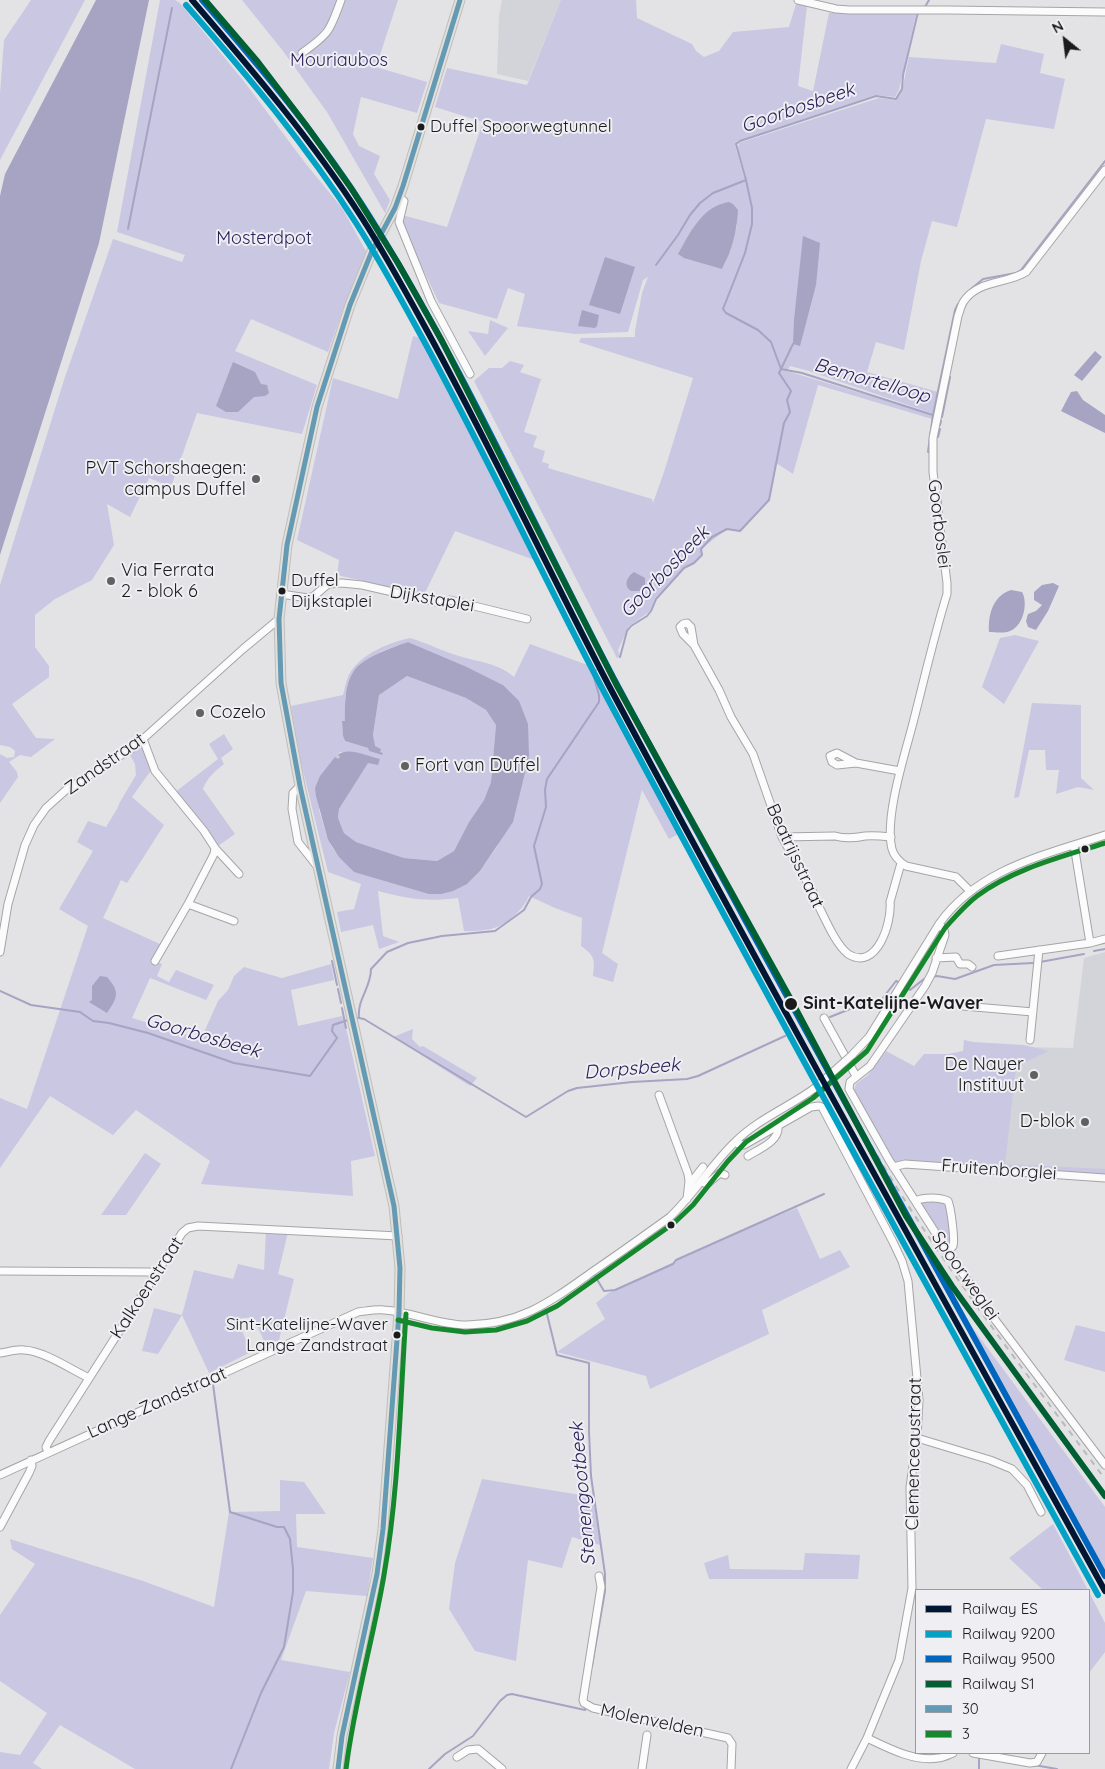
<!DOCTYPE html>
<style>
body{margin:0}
#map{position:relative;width:1105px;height:1769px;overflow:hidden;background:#e3e3e5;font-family:Quicksand,sans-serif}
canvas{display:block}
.legend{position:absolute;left:915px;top:1589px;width:175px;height:165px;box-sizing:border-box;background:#efeff3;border:1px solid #9a9a9d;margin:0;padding:6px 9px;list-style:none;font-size:15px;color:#1b1b1c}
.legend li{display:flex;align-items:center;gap:10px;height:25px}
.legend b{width:25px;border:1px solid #9a9a9d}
.north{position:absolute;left:1040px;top:15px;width:50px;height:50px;-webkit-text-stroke:4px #efeff3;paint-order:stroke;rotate:331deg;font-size:14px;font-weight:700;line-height:20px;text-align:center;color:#1b1b1c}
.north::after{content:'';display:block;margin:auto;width:18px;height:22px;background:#1b1b1c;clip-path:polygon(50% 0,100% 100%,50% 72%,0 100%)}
</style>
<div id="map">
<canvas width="1105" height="1769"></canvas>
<ul class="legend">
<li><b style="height:6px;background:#011633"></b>Railway ES</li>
<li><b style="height:6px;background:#01a2c5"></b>Railway 9200</li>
<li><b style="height:6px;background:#0065bd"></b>Railway 9500</li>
<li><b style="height:6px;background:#005f33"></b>Railway S1</li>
<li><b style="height:6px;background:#649ab4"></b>30</li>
<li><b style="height:6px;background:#15882e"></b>3</li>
</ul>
<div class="north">N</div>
</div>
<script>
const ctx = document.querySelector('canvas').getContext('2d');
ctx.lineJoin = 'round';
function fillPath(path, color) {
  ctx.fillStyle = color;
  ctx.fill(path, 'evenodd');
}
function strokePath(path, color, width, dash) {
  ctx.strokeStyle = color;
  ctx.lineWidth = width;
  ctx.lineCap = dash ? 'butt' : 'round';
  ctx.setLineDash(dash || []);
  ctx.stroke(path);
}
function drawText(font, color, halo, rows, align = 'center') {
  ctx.font = font + ' Quicksand,sans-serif';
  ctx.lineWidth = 4;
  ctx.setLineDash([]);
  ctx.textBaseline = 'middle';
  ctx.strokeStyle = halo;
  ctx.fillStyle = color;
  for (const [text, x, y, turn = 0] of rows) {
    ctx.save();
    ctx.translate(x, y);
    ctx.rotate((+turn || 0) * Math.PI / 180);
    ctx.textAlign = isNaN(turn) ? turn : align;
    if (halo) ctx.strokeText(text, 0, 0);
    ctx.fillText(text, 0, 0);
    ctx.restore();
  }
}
const built = new Path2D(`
 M502,0H561L528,81L497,74L499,16Z
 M1105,952V1172L1005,1164L967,1046L1073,1048L1084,958Z`);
const green = new Path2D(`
 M31,0H85L0,160V94L4,40Z
 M160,0H175L180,3L246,84L306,164L342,208L367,253L343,309L328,352L251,319L235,351L317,385L302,434L197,413L171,487L149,478L130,517L107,504L114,545L92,580L55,599L35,615V647L49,666V677L12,704L36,738L55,739L31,757L20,755L9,762L17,772L18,777L0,803V754L7,758L14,757L15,751L10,747L0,745V585L64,380L113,239L182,262L185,255L117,232Z
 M242,0H398L376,67L427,82L417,113L361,97L353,134L359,146L380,156L374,174L390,200L385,213L327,112L283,51Z
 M561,0H636L637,18L692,44L696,51L704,57L719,51L733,32L789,27L796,4L807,6L798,86L813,91L829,13L916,14L899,90L895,97L875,95L738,141L735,145L744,177L746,176L738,149L739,143L879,98L896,100C905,88 905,72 909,57L996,63L1001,44L1044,54L1040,73L1065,79L1054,129L986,119L957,227L932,221L921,261L904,350L876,342L867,372L938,392L934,414L809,371L790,366L787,371L933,415L932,419L818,385L793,474L776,463L769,500L740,531L727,529L701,549L702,555L694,563L684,568L655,598L649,612L629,626L618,650L620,657L617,658L474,381L489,368H502L510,361L524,365L520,372L541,379L524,432L537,436L533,447L545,451L542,462L549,464L548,468L652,499L653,503L664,472L693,378L579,342L581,338L635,337V331L642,293L648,277L643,280L628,332L575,334L517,326L525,294L508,288L497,319L439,303L402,224V215L447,227L483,122L435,107L447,68L527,85ZM723,203L737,225L726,262L722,269L701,218Z
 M490,320L508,328L485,356L468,331L488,334Z
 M413,336L425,339L435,363L540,562L455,531L424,595L337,575L339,560L297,540L333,378L398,399Z
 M1015,635L1039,641L1004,704L982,687L1000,638Z
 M410,638C427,643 442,651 459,656C477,662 499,663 514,677L530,644L593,667L682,832L669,839L642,790L602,953L618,964L613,982L593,976C595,959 595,956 581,946L582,918L555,908L529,896C524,908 511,920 499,926C489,931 475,931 464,931L458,898C426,902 409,899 378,891L383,936L399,942L379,949L373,925L341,932L337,912L354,909L361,884L328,872L300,759L291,706L343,695C345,689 346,679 350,673C362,653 389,643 410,638ZM408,642L467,667L503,685L498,845L480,871L467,884L354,872L333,849L328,840L319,810L335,758L338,760L340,757L338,755L340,752C350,752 357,752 367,756L368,762L339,809L338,818L344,833L356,842L404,858L437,861L454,851L469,822L484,800L491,782L496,725L486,710L466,698L407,676L379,694L373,735L374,747L382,755L369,751L368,748L345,741L343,736L342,722L345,721V698L349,683L382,651Z
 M1032,703L1081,705V778L1094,790L1078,787L1056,794L1059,770H1046L1045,750H1029L1019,797L1014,798Z
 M224,734L233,749L221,758L224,764C215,771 207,778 203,789L235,834L218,846L174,793L218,759L209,744Z
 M143,744L152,769L132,797L164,825L127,883L121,880L103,918L162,945L154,961L162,964L157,976L169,982L176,970L214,985L206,1000L150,978L132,1018L201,1039L218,1001L228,990L234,976L244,967L282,978L331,964L334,980L291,990L298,1026L342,1016L347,1032L375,1156L351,1161L353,1196L201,1184L210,1161L136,1110L113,1135L50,1096L0,1168V1098L27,1109L88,926L59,909L93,851L77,842L88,821L106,827L117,809L120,802L136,775L135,764L129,753Z
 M413,1029L412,1039L420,1047L423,1046L477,1078L470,1086L393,1037Z
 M964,1040L973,1042L1024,1045L1048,1051L1016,1067L1005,1164L1105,1169V1182L903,1167L892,1160L854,1090L856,1084L868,1075L886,1051L914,1066L924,1054H948L963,1051Z
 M145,1153L161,1164L126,1215H101Z
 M923,1201L944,1202L947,1204L951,1241L947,1243V1247L920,1205Z
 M797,1208L820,1259L840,1250L850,1267L762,1310L769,1334L650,1389L646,1376L557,1352L605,1319L596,1303L610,1292L738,1232Z
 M266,1231L288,1232L278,1274L294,1279L279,1340L266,1345L253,1317L237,1319L251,1352L209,1373L182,1315L158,1354L142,1351L154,1308L182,1315L194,1270L233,1279L238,1264L264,1270Z
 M955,1304L1105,1507V1572L1074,1513Z
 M1076,1325L1105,1332V1372L1064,1360Z
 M482,1479L593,1497L600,1545L572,1537L562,1568L528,1560L516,1661L475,1651L449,1609L455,1563Z
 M280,1480L304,1482L326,1514H296L297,1547L373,1558L367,1596L306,1591L281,1660L350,1672L334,1733L329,1769H135L60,1725L33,1763L42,1769H0V1752L20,1755L47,1713L0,1681V1615L35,1564L12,1549L10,1539L143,1581L214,1607L229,1512L280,1511Z
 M1053,1524L1088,1590H1043L1009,1558Z
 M805,1553L860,1555L858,1579H709L704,1563L728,1555L730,1569L803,1570Z
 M1089,1592L1105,1623V1652L1089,1673Z`);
const water = new Path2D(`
 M96,0H149L99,243L0,555V196L5,174Z
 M729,202L733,204L738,210C737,230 732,251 722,269L684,258L678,254C690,233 702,206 729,202Z
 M803,236L820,243L816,285L800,346L793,344L794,320Z
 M605,257L635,267L620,314L589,305Z
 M582,310L599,315L597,326L595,328L578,326Z
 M1095,351L1102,357L1082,381L1074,375Z
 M233,362L255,372L261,384L267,385L269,393L265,396L254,397L238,412H226L216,406Z
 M1077,391L1083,400L1105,415V433L1061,411L1071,392Z
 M634,572L645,578V586L639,591H631C623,585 627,577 634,572Z
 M1053,583L1059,586L1048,611L1036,630L1028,627L1026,621L1028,614L1036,611L1042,605L1034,600V592L1042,585Z
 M1011,590L1022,592C1028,602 1024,624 1012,630C1006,634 996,632 989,632C988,614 993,596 1011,590Z
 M408,642L467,667L503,685L519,701L528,724L529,756L513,822L480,871L467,884L453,891L441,894H429L354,872L339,857L328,840L316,796L315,788L320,776L335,757L338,759L340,757L338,755C348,746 369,757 380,759L378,765L368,763L339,809L338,818L344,833L356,842L404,858L437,861L454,851L469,822L484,800L491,782L496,725L486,710L466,698L407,676L379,695L373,735L375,746L381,749L380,752L383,753L382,755L369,751L368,748L345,741L343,736L342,721H345C345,704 344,683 356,668C366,657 393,647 408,642Z
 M100,976L107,977C120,992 118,997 107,1013L89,1002L92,1000V986Z`);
const stream = new Path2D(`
 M925,7L929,0
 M128,229L172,8
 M656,265L678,235L690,215L700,203L713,193L746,180
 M971,289L983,279L1016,273L1021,270L1105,161
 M781,369L802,373L933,415L955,310L958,304
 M781,369L793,344
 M942,417L950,377
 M940,425L941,421
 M938,437L940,429
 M928,452L933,415
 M940,495L942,511
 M620,657L627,631L631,626L647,616L651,611L656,599L684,568L694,563L702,555L701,549L712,537L727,529L740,531L769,500L784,423L790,412L787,400L791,391L779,373L781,369L771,342L758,330L726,313L723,309L745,253L752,224V208L746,180L736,144L740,141L876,96L896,99L902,89L903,75L918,12
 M1094,951L1105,949
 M332,961L337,985
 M1040,962L1084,954
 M932,977L937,976L955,979L994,965L1033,963
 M906,987L910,990L924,979
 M338,989L341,1003
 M0,991L31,1005L80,1012L93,1021L109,1023L148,1033L234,1063L310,1076L337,1038L332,1031L333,1025L348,1020
 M342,1008L346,1028
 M830,1017L865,1003L882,999L896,981L898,982
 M355,1018H359C357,999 371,988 371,969L387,952L408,943L442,936L495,931L524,910L531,897L540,889L542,884L534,846L546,807L545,790L547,779L599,702V695L593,674L596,670
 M359,1018L364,1019L526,1117L568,1091L577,1088L632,1082L687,1079L698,1076L785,1036
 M788,1034H789
 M595,1276L604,1291L615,1290L673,1264L676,1260L824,1194
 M546,1310L557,1355L589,1363V1432L591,1476L605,1574V1591L592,1666
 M213,1384L230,1512L277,1527H284L290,1539L293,1569V1592L284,1647L261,1693L231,1769
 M979,1757V1769
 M1034,1765L1057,1769
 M429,1769L445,1754L473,1736L500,1701L507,1695L512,1694L585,1710L586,1708`);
const minor = new Path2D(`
 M798,0L836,9L849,10H948L1105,12
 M302,53C329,34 330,31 341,0
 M399,197L404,201L399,222L431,301L470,374
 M281,594L308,598L314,596L328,584L342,583L362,585L441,603L450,600L527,619
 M694,645L683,634L680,627L683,624L687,623L691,627L694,645L719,690L731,717L753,754L782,837L815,896L816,901C824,916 835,944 848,954C877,972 892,922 890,902L901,863
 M143,739L155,771L204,831L215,848L214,854L188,904L234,921
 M856,763L837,753L830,756L832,762L837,765L856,763L900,771
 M300,786L293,793L292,809L298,842L317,866
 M782,837L835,836C845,839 855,838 865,836C873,835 882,836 891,837
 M1074,845L1090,943
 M215,848L239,874
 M970,891L956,877L906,866C900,862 894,857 892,849C884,818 905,754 913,723C924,680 934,636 947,594V583L933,472V438L958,316C960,311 961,305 964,301C978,280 1007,284 1026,272L1105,170
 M939,924L944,930L945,935L932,973L925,986L870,1066L850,1082L849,1089L889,1160L947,1251L996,1321L1105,1465
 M0,952L8,904L25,845L34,825L46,808L66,790L134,747L243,649L279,619
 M998,956L1090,943L1105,939
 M936,958L956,957L960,964H968L972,967
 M155,961L188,904
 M963,1006L1033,1012
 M824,1018L856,1076
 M1030,1040L1039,950
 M852,1055L869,1037L939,924C978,869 1044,855 1105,835
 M659,1095L688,1174L689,1181L687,1199
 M735,1142L738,1144L744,1145L811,1107L819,1106L822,1107L893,1242L902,1261L908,1281L919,1400L917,1438L910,1487L912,1588L899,1660L867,1738L851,1769
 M748,1156C759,1149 780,1141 778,1126
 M893,1167L905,1164L1105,1178
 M701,1182L707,1184L720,1173L725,1175
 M689,1185L703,1167
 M915,1201C924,1197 939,1197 948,1201C951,1208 955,1240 953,1246C952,1248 949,1250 947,1251
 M0,1271L150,1272L156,1274
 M0,1353C8,1352 16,1349 24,1350C44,1351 70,1369 89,1378
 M917,1438L990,1460L1012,1469L1027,1485L1041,1512
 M48,1452L46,1447L49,1441L182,1233L188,1228L198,1226L398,1236
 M0,1475L358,1312C367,1311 376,1309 384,1310C413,1312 439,1325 467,1325C523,1324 551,1301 595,1270C620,1253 645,1235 670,1217C694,1194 711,1165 735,1142C758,1119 789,1107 815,1088
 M0,1527L29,1473L32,1466L31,1460
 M599,1576L601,1587L583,1700L584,1703L593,1708L728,1738L732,1744L731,1769
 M867,1738C888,1748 914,1762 938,1758C943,1758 948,1755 953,1753
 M973,1753L1030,1763L1037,1762L1042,1753
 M457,1757L468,1750L478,1749L502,1769
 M642,1769L647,1735`);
const major = new Path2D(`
 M338,1769L342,1736L377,1574L383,1529L399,1313L400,1268L394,1206L300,786L281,683L279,619L287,545L317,407L350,305L372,251L395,208L403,186L460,0`);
const rail = new Path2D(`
 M871,1145C940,1263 1024,1370 1105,1479`);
const minorBridge = new Path2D(`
 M815,1088L852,1055`);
const bus1 = new Path2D(`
 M338,1769L342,1736L377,1574L383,1529L399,1313L400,1268L394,1206L300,786L281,683L279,619L287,545L317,407L350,305L372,251L395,208L403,186L460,0`);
const bus2 = new Path2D(`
 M398,1320L432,1328L465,1332L496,1330L527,1321L557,1306L674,1223L693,1205L728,1161L746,1142L813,1098L867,1051L945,928C955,917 965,905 977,896C1015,868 1062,857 1105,843
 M346,1769C354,1703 373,1640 384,1575C399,1489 400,1401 406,1314`);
const rail1 = new Path2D(`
 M192,0C252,70 312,140 362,218C387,257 409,298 431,338C493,452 548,569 608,684C770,988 938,1289 1105,1591`);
const rail2 = new Path2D(`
 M186,5C247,75 306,145 356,223C381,262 403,303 425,343C487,457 542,574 602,688C764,992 931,1293 1098,1595`);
const rail3 = new Path2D(`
 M202,0C262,69 321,139 370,217C462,364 533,524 613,677C656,758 701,838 744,918C863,1138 984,1357 1105,1576`);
const rail4 = new Path2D(`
 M205,0L258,62L306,125L351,188L398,263L442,341L616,684L789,996L906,1216L952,1286L1105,1496`);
const markers = [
 [421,127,4.5,"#1b1b1c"],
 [256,479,5,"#616162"],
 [111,581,5,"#616162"],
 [282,591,4.5,"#1b1b1c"],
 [200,713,5,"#616162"],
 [405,766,5,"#616162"],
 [1085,849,4.5,"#1b1b1c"],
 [791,1004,7,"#1b1b1c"],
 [1034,1075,5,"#616162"],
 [1085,1122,5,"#616162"],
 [671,1225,4.5,"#1b1b1c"],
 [397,1335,4.5,"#1b1b1c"]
];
const busNames = [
 ["Duffel Spoorwegtunnel",430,127],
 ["Duffel",291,581],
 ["Dijkstaplei",291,602],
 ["Sint-Katelijne-Waver",388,1325,"right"],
 ["Lange Zandstraat",388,1346,"right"]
];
const parkNames = [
 ["Mouriaubos",339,61],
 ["Mosterdpot",264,239]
];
const poiNames = [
 ["PVT Schorshaegen:",246,469],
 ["campus Duffel",246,490],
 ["Via Ferrata",121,571,"left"],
 ["2 - blok 6",121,592,"left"],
 ["Cozelo",210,713,"left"],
 ["Fort van Duffel",415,766,"left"],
 ["De Nayer",1024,1065],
 ["Instituut",1024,1086],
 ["D-blok",1075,1122]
];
const streetNames = [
 ["Goorboslei",939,524,83],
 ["Dijkstaplei",432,599,10],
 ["Zandstraat",105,764,-35],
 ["Beatrijsstraat",795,856,65],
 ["Fruitenborglei",999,1170,4],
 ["Spoorweglei",965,1276,55],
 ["Kalkoenstraat",147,1288,-57],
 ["Lange Zandstraat",157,1403,-24],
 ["Clemenceaustraat",914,1454,-89],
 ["Molenvelden",652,1721,12]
];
const stopNames = [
 ["Sint-Katelijne-Waver",803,1004]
];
const waterNames = [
 ["Goorbosbeek",798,108,-19],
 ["Bemortelloop",872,381,16],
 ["Goorbosbeek",665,572,-46],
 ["Goorbosbeek",203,1036,16],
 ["Dorpsbeek",632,1069,-5],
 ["Stenengootbeek",583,1494,-95]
];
fillPath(built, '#d3d3da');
fillPath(green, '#c9c7e2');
fillPath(water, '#a6a3c3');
strokePath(stream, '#a6a3c3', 2);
strokePath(minor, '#a5a5a7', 9);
strokePath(major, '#bebebf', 11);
strokePath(minor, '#fbfbfb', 7);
strokePath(major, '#e3e0d9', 9);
strokePath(rail, '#bababa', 2, [6, 6]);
strokePath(minorBridge, '#a5a5a7', 9, []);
strokePath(minorBridge, '#fbfbfb', 7);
strokePath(bus1, '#649ab4', 5);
strokePath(bus2, '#15882e', 5);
strokePath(rail1, '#011633', 6);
strokePath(rail2, '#01a2c5', 6);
strokePath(rail3, '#0065bd', 6);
strokePath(rail4, '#005f33', 6);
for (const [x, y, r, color] of markers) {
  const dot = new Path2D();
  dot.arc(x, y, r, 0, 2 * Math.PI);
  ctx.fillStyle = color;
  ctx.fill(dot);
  strokePath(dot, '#efeff3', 2);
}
drawText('17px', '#1b1b1c', '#efeff3', busNames, 'left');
drawText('18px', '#2d225a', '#efeff3', parkNames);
drawText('18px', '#1b1b1c', '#efeff3', poiNames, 'right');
drawText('18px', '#1b1b1c', '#efeff3', streetNames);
drawText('bold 18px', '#1b1b1c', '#efeff3', stopNames, 'left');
drawText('italic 19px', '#2c2059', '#efeff3', waterNames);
</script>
